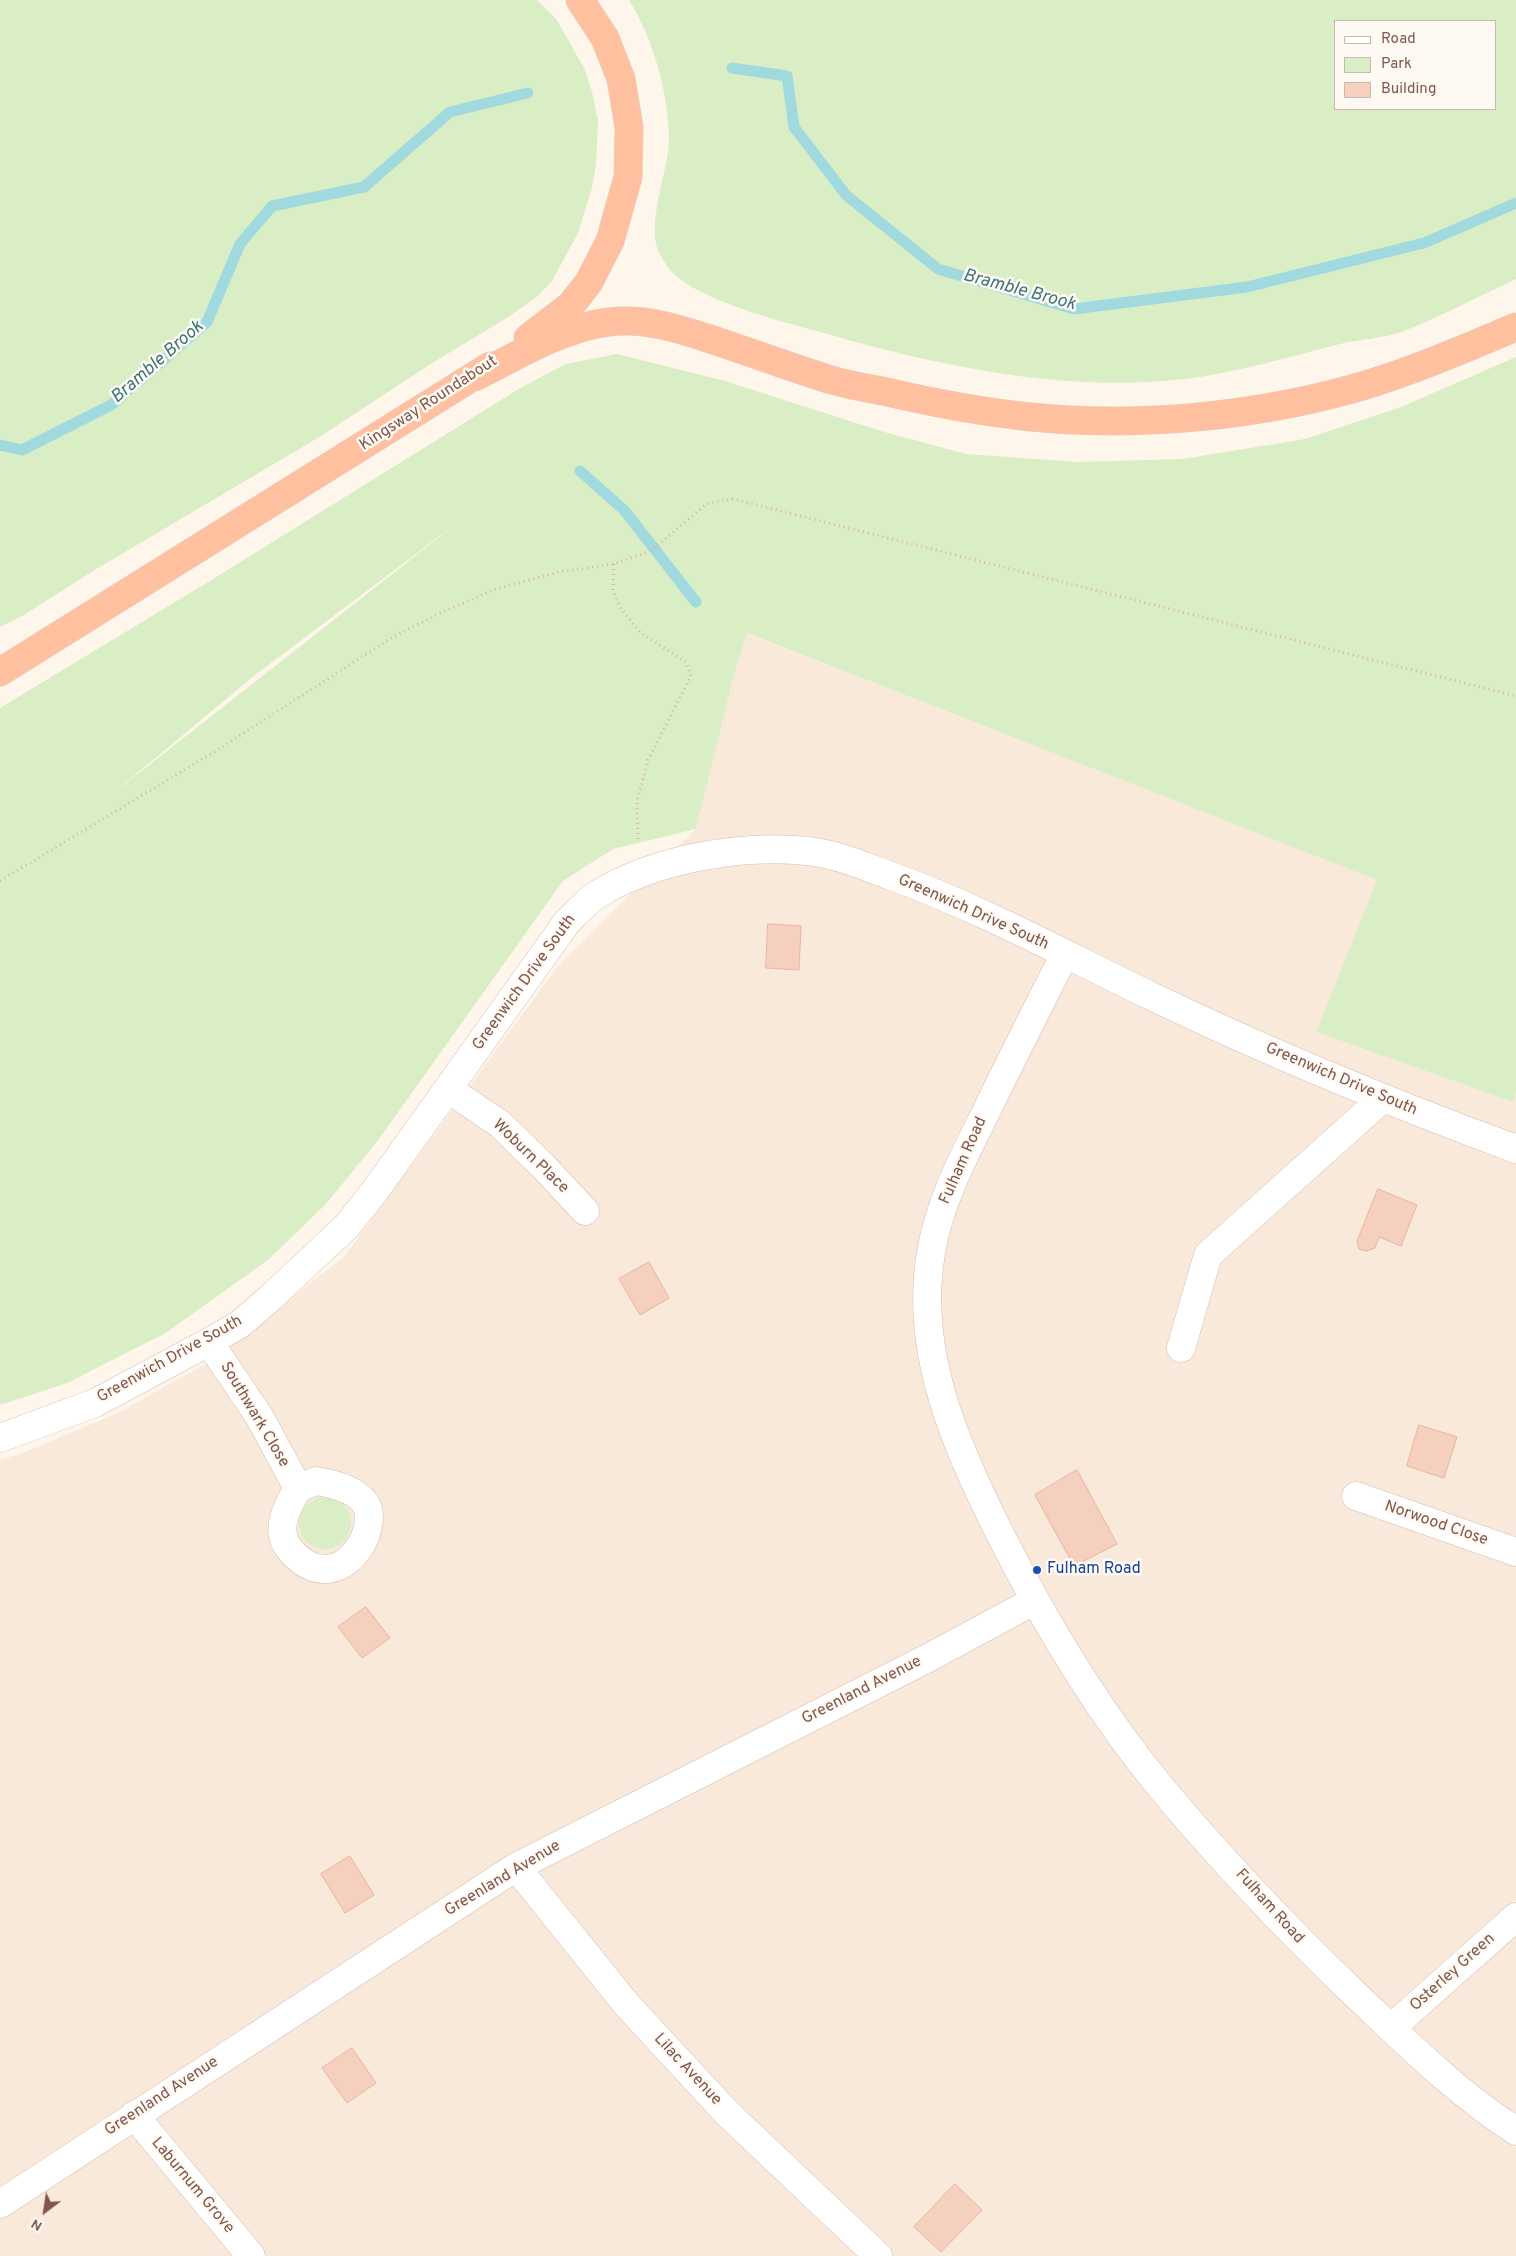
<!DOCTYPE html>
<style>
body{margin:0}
#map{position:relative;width:1516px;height:2256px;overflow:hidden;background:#fef5eb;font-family:Overpass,sans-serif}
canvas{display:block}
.legend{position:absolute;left:1334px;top:20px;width:162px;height:90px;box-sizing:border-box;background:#fff9f3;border:1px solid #cbb8af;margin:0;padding:6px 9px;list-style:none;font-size:15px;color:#7d574a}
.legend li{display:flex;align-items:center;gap:10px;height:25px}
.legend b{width:25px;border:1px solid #cbb8af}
.north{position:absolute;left:20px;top:2186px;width:50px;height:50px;-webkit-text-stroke:4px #fff9f3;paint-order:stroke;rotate:211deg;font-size:14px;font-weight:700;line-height:20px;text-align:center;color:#7d574a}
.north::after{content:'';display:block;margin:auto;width:18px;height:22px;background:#7d574a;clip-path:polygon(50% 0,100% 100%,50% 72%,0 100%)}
</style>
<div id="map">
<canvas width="1516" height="2256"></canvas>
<ul class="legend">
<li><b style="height:6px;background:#fff"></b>Road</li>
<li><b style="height:14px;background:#daeec6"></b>Park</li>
<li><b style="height:14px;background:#f6d0bf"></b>Building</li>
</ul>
<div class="north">N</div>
</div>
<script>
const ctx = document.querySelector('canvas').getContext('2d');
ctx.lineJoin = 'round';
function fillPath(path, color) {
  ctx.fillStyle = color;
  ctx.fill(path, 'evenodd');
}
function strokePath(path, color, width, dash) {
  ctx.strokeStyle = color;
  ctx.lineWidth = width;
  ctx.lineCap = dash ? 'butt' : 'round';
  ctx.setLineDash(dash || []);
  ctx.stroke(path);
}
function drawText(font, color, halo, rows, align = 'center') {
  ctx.font = font + ' Overpass,sans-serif';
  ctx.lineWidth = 5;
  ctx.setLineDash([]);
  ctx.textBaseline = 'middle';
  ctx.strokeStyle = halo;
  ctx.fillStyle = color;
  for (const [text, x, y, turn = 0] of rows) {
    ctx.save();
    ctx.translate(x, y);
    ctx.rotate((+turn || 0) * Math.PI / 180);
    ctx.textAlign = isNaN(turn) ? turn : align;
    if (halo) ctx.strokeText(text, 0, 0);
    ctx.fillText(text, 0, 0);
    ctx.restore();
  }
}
const residential = new Path2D(`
 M746,633L1378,880L1316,1032L1513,1102L1516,1092V2256H0V1460L23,1453L118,1413L207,1363L344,1257L558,966L696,829L734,675Z`);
const green = new Path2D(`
 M0,0H537L557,20L585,70L592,92L598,121L596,165L592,188L578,233L552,281L538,296L510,316L429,365L321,436L93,571L24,615L0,627Z
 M629,0H1516V279C1479,296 1442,316 1404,331C1383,339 1358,339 1336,345C1281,359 1221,377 1164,381C1045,390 927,363 813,330C776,320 700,300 673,273C668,268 663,260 660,254C644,227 669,171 669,139C668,90 654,42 629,0ZM1335,21H1495V109H1335Z
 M617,354L725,381L884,432L966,454L1077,462L1183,459L1305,439L1401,407L1516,357V1092L1513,1102L1316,1032L1377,880L747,633L734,675L696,829L613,849L563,881L379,1139L326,1204L268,1260L164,1334L67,1383L0,1405V708L213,579L522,387L566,364ZM461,520L111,795L255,675Z
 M299 1523a26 26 0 1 1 52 0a26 26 0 1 1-52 0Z`);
const stream = new Path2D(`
 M732,68L787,76L794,127L846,195L938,269L1074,309L1247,287L1424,243L1516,203
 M0,445L22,450L111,405L207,322L240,244L272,206L364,187L450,112L528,93
 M580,471L624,510L696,602`);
const building = new Path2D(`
 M768,924L801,926L799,970L766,968Z
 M1378,1189L1417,1205L1401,1246L1379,1237L1375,1248L1366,1251L1359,1249L1357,1242Z
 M649,1262L669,1298L640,1315L619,1279Z
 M1419,1425L1457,1437L1444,1478L1407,1466Z
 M1077,1470L1117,1544L1074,1566L1035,1495Z
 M366,1607L390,1638L362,1658L338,1627Z
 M350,1856L374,1895L345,1913L321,1874Z
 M352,2048L376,2083L347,2103L322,2068Z
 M955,2184L982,2210L941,2252L914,2227Z`);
const path = new Path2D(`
 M614,564L613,590L621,609L641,633L686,662L691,676L648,760L637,801L638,839
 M0,881L214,752L393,637L438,614L496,589L559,572L614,564L645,553L657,546L706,504L733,499L1516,696`);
const minor = new Path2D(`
 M1065,954C1038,1007 1011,1060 985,1114C963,1158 939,1203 931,1253C914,1352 956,1446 999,1532C1045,1623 1098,1712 1163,1790C1224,1863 1290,1932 1359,1998C1409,2045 1458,2094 1516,2131
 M448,1089L500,1124L543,1166L585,1211
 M209,1342L259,1416L298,1488
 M1181,1348L1208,1255L1382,1099
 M316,1481C334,1484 361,1490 368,1509C371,1520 367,1534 362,1543C344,1574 315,1578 291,1551C273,1531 287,1507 298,1488Z
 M1356,1496L1516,1552
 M516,1867L627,2005L727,2113L878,2256
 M1391,2028L1516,1917
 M134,2115L251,2256
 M0,2204L516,1867L928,1658L1034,1601`);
const tertiary = new Path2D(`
 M0,1438L95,1403L209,1342L240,1324L269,1299L347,1226L374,1192L567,922C577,912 586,902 598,894C655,859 741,844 807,851C837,854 864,866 891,876C980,908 1064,954 1149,995C1269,1053 1391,1103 1516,1149`);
const trunk = new Path2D(`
 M528,338L571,305L589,282L610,241L628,177L629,127L621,79L605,38L580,0
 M475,377C517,356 561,328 609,322C650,317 688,332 725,344C760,356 794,368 828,379C847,385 867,388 887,392C934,403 983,412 1031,417C1141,428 1263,416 1369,384C1420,368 1468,347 1516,327
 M0,672L490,366`);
const markers = [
 [1037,1570,5,"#1a4fb4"]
];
const streetNames = [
 ["Kingsway Roundabout",429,404,-33],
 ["Greenwich Drive South",973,913,24],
 ["Greenwich Drive South",525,983,-54],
 ["Greenwich Drive South",1341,1080,23],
 ["Woburn Place",530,1157,44],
 ["Fulham Road",964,1161,-66],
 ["Greenwich Drive South",170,1360,-29],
 ["Southwark Close",254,1415,59],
 ["Norwood Close",1436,1524,19],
 ["Greenland Avenue",862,1691,-27],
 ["Greenland Avenue",503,1879,-31],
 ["Fulham Road",1269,1907,48],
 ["Osterley Green",1453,1973,-42],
 ["Lilac Avenue",687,2070,47],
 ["Greenland Avenue",162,2097,-33],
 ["Laburnum Grove",192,2186,50]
];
const transitNames = [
 ["Fulham Road",1047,1570]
];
const waterNames = [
 ["Bramble Brook",1019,291,15],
 ["Bramble Brook",158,363,-41]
];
fillPath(residential, '#f9e9db');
fillPath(green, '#daeec6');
strokePath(stream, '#a1dade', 11);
fillPath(building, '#f6d0bf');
strokePath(building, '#ebb49e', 1);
strokePath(minor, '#d5bdb1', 29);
strokePath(tertiary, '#d5bdb1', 29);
strokePath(trunk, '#ddd3d0', 29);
strokePath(path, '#ddb3a1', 3, [1, 4]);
strokePath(minor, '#fff', 28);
strokePath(tertiary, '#fff', 28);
strokePath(trunk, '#fec09f', 28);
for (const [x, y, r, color] of markers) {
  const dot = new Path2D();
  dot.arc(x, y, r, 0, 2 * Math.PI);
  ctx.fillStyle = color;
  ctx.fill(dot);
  strokePath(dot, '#fff9f3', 2);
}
drawText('16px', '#7d574a', '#fff9f3', streetNames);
drawText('16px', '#164399', '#fff9f3', transitNames, 'left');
drawText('italic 18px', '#38767b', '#fff9f3', waterNames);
</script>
